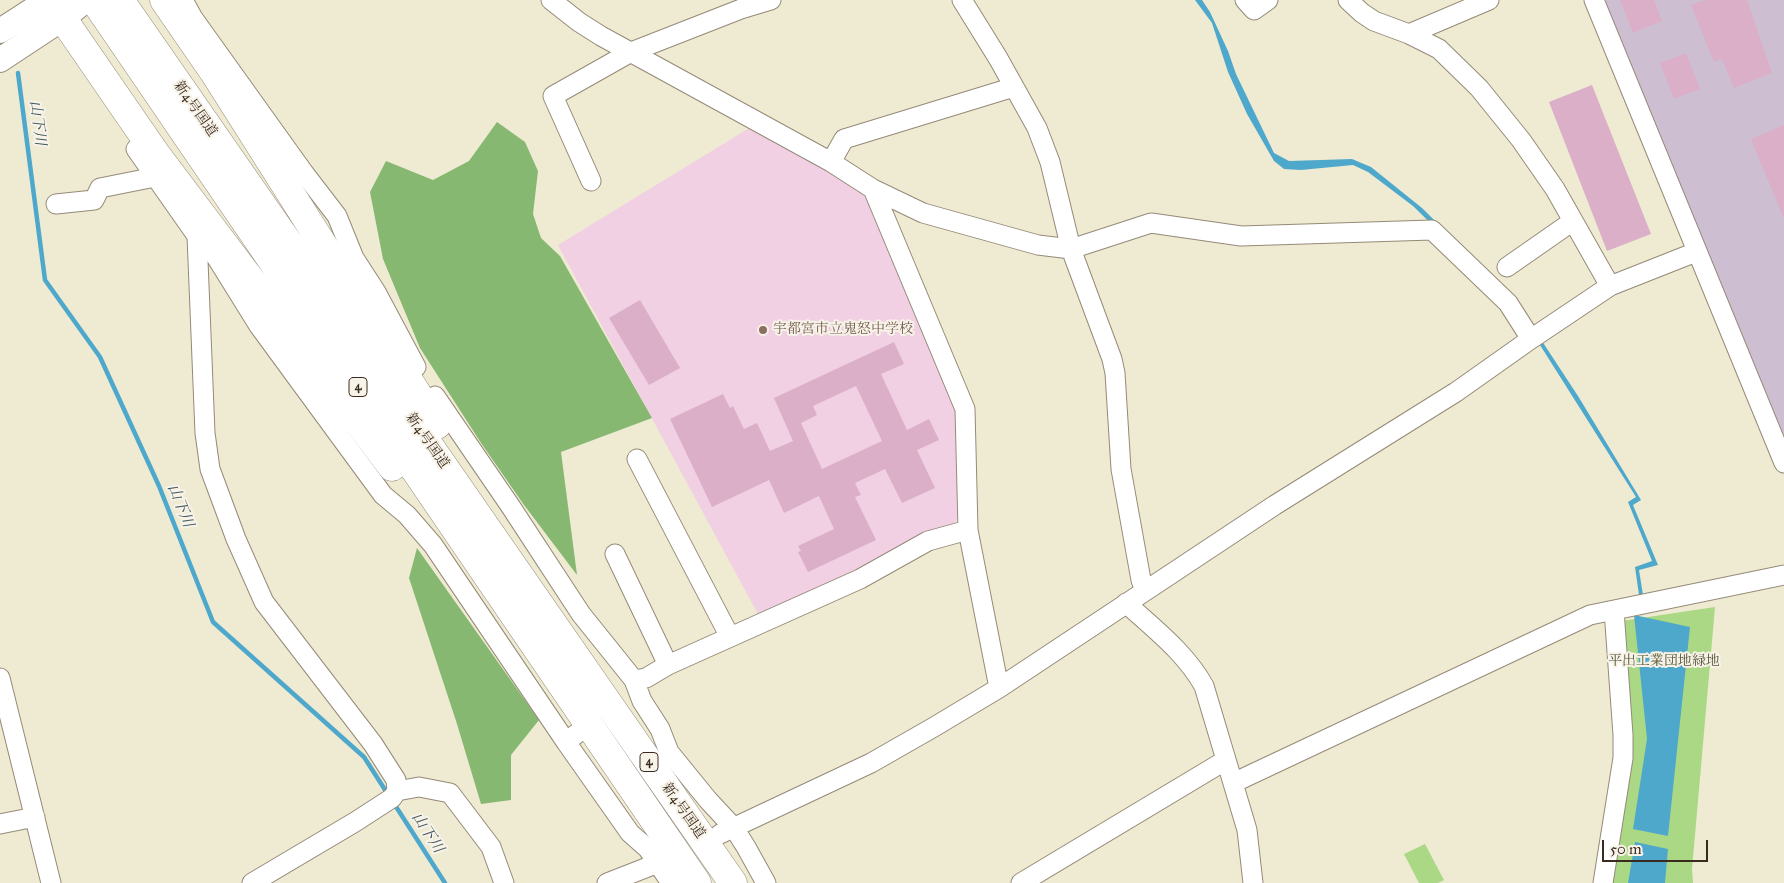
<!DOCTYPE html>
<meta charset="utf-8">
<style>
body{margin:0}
#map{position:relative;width:1784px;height:883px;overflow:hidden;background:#efead2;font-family:"IM FELL Great Primer",serif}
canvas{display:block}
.scale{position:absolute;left:1602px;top:840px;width:106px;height:22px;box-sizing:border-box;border:2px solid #3b2a1e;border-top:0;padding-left:6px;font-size:15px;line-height:18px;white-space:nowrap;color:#3b2a1e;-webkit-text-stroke:4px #f7f3e8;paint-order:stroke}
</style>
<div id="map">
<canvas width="1784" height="883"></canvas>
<div class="scale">50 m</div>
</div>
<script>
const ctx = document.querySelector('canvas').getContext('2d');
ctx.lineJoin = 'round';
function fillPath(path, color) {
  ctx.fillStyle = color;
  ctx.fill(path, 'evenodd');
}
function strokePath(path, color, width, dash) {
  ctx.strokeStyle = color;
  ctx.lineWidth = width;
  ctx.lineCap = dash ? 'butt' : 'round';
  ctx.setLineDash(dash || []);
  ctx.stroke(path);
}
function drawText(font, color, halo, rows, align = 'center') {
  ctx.font = font + ' "IM FELL Great Primer","Noto Serif JP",serif';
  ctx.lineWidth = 4;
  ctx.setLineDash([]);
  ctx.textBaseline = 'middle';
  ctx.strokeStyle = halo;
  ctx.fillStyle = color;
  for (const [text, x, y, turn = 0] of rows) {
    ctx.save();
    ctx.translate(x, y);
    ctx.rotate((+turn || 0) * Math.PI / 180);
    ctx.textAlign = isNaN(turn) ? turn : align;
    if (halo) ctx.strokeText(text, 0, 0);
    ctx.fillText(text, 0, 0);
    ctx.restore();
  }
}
const built = new Path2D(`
 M751,127L865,191L958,415L960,514L953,526L759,616L558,245Z`);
const industrial = new Path2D(`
 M1604,0H1784V436Z`);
const green = new Path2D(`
 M1715,607L1692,869L1693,883H1603L1623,758L1615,622Z
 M1425,844L1444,880L1438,883H1419L1404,854Z`);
const forest = new Path2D(`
 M497,122L525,142L538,171L533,214L541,238L560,256L652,418L561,452L577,575L524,505L481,443L420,348L383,259L370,192L386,161L433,180L469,161Z
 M417,548L539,720L511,755V800L481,804L457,724L409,578Z`);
const water = new Path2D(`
 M1195,0H1202L1210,12L1228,51L1236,74L1274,153L1289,161L1352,159L1371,167L1422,208L1515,300L1578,396L1641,500L1633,505L1658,565L1639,570L1643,595H1639L1635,567L1652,561L1628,502L1636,497L1540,345L1511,302L1413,206L1368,172L1353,165L1301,170L1284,169L1274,161L1247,114L1228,72L1212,23Z
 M1634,615L1690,627L1668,836L1633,829L1647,739Z
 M1635,842L1668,849L1665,883H1628Z`);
const stream = new Path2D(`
 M18,73L45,280L100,357L159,486L213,622L364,757L389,796
 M393,802L445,883`);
const building = new Path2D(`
 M1620,0H1654L1662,21L1633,33Z
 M1705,0H1747L1772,73L1734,88L1722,59L1714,62L1691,5Z
 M1686,53L1700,89L1674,99L1660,63Z
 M1592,85L1651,234L1607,251L1549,102Z
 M1784,125V219L1751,139Z
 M640,300L680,368L649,385L609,318Z
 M894,342L904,364L881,374L907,430L929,419L939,440L917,450L935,488L902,503L885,469L855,483L861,495L855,497L876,540L808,572L798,552L801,551L798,546L834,529L819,496L784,513L769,480L712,507L670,419L723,394L730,408L733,406L744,429L757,423L770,451L793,441L774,398ZM856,386L882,441L822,469L801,423L817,415L813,406Z`);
const minor = new Path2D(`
 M183,0L193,18L304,173L337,216L354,258L376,292L416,367
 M551,0L579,22L601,36L831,162L873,189L923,213L1038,245L1071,249L1151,223L1241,236L1432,230L1508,303L1531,339
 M962,0L998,58L1037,128L1050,162L1071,249L1112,359L1115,373L1121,469L1141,580L1145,591
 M1245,0L1254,10L1268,0
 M1348,0L1362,13L1374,21L1409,34L1439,49L1479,88L1521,140L1555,189L1610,286
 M1594,0L1784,463
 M1409,34L1489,0
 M136,149L197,236L205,433L210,469L236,539L264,602L373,744L396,780L397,791L392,798L355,822L252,883
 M831,162L844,139L1014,87
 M591,181L553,96L631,52L741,9L771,0
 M873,189L965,409L968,530L999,688
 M56,204L94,200L100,188L155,177
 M208,244L259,326L383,495L407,515L433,545L566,742
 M1507,267L1573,221
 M435,396L511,507L581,614L634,680L642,701L660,729L669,752L708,800L734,828L746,847L766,883
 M637,459L730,637
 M615,554L668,665
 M1126,603C1154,629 1185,652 1204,686L1247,830L1253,883
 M0,678L51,883
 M634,680L646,678L668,665L860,579L928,541L968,530
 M589,724L566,742L630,833L648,849L671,883
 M1233,783L1590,615L1784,575
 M397,791L419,787L450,793L491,847L504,883
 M0,824L35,817
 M720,834L871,763L934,727L999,688L1275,505L1456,392L1531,339L1610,286L1696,252
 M607,883L653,865
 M1021,883L1226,760
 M1603,883L1623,758V735L1614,610`);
const major = new Path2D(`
 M0,31L48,0
 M0,60L62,19L86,0`);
const highway = new Path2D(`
 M50,0L156,154L392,467
 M94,0L697,883
 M120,0L733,883
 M164,0L215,74L437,425`);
const markers = [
 [763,330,5,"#8d6e63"]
];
const shields = [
 [358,387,18],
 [649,762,18]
];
const shieldNames = [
 ["4",358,387],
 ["4",649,762]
];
const streetNames = [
 ["新4号国道",195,109,55],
 ["新4号国道",427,441,55],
 ["新4号国道",683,811,55]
];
const educationNames = [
 ["宇都宮市立鬼怒中学校",773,330]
];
const parkNames = [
 ["平出工業団地緑地",1664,662]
];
const waterNames = [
 ["山下川",37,123,83],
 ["山下川",180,506,68],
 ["山下川",427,833,57]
];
fillPath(built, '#f1d0e3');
fillPath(industrial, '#cebed1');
fillPath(green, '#aad885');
fillPath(forest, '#87b872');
fillPath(water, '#4ea8cc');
strokePath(stream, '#4ea8cc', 4.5);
fillPath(building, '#dbafc8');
strokePath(minor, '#958a78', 21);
strokePath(major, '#958a78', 26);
strokePath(highway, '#958a78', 29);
strokePath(minor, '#fff', 19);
strokePath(major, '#fff', 24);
strokePath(highway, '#fff', 28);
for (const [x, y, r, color] of markers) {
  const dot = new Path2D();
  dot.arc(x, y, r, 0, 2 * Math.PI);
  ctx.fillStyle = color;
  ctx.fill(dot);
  strokePath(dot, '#f7f3e8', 2);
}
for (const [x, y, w] of shields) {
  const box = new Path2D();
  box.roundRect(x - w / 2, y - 9.5, w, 19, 4);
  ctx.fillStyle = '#f7f3e8';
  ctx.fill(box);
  strokePath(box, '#3b2a1e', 1);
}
drawText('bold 12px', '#3b2a1e', null, shieldNames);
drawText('14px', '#3b2a1e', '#f7f3e8', streetNames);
drawText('14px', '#785e54', '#f7f3e8', educationNames, 'left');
drawText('14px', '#575638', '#f7f3e8', parkNames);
drawText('italic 15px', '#42565b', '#f7f3e8', waterNames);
</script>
